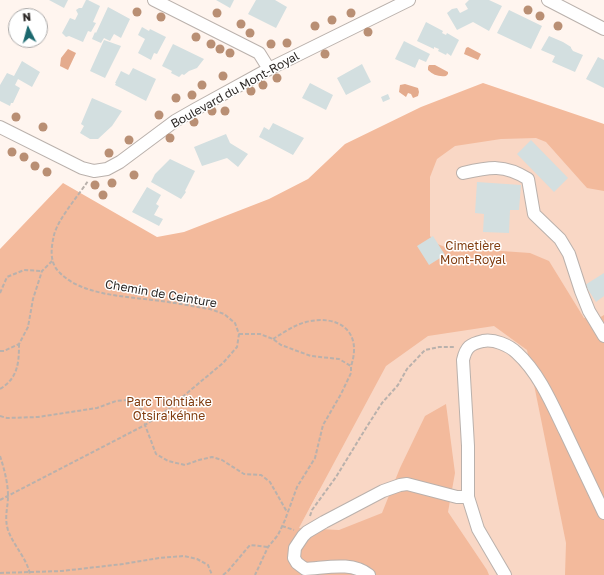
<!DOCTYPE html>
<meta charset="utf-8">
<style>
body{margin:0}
#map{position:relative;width:604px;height:575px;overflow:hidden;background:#fff5ef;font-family:"Golos Text",sans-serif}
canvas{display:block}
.north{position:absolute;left:8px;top:8px;width:40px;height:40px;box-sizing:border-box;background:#fff;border:1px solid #aba9a8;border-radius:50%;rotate:354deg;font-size:11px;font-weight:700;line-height:16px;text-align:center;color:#2c2826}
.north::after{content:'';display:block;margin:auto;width:14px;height:18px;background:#1b686e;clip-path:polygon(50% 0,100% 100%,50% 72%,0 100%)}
</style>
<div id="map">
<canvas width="604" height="575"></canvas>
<div class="north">N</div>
</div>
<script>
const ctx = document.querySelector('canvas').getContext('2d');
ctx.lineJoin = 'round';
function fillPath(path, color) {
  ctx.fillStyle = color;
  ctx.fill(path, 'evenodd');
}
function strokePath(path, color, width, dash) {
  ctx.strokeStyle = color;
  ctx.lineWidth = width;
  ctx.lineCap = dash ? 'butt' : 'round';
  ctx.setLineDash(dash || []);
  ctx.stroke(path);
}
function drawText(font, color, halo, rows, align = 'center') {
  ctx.font = font + ' "Golos Text",sans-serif';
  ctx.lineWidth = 3;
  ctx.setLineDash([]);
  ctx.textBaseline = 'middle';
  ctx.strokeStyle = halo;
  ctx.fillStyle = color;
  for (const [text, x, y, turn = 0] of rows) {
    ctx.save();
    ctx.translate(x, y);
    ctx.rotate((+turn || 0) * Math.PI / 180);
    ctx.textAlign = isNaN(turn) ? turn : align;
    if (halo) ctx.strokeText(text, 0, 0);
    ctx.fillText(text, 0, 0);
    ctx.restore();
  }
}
const green = new Path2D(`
 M484,89L604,127V575H273L319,491L303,203Z`);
const forest = new Path2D(`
 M483,83L604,124V191L587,188L546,142L536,138L501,139L455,146L437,159L430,177V236L435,243L445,247L530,253L549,261L584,318H599L604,315V575H565L566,543L527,350L494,326L428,336L386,366L299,528L339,530L382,513L400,468L425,416L446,404L455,473L448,512L487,570L489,575H0V249L63,183L157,237L184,232L269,199L308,179L345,144L421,107Z`);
const water = new Path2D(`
 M468,47L481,54L478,60L464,54L466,48Z
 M68,49L76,53L68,70L60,66L61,58Z
 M429,65H435L448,72V74L446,76C439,77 433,75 428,70V67Z
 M405,84L418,88L419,92L418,96L413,98L411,94L408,93L406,97L399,92L400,85Z`);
const building = new Path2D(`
 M49,0H68L64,8Z
 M86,0H88L100,6L93,22L96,23L91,32L88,31L83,42L69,36L66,37L62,33L70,18L75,20L78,14L76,10L79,8H82Z
 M216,0H234L230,8Z
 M256,0H275L287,7L276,28L248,14Z
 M469,0H489L502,6L489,31L473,22L457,30L447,13L452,9L457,8L460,13L468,9L465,4Z
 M108,7L130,19L121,38L114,34L110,41L104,38L101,43L92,39L95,32L96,33Z
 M509,10L542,26L531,49L497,33Z
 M426,22L443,31L442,33L446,35L447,33L459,40L451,56L447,53L446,55L438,51L439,49L434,47V49L417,41Z
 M142,27L149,31L150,29L166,37L157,54L154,53L151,60L138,53L145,39L138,35Z
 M549,36L563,42L571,47V48L573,51L583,55L575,72L552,62L555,56L541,50Z
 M104,40L121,46L105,78L90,71Z
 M404,41L430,54L426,62L419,59L415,68L395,59Z
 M173,44L204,59L197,68L189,71L184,75L182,74L179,77L171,73L172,71L162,66Z
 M598,57L604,60V88L586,79Z
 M22,61L40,72L32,87L18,79L15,85L20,88L13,103H11L10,106L0,101V85L7,73L14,76Z
 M362,64L371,82L346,95L337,78Z
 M133,68L156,79L146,101L115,85L116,83H115L121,71L129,75Z
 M310,83L333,95L326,110L302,98Z
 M388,94L390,99L383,102L381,97Z
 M92,98L122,111L112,126L98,139H90L80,133L84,126L81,124Z
 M273,123L304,138L293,155L259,137L264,127L269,130Z
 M226,134L230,143L248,154L238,167L227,158L202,166L194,147Z
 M531,140L568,178L554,192L517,154Z
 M170,159L195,171L185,191L186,192L181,199L151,182L155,174Z
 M477,182L521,185L519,210H510L509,233L483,232L484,214L475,213Z
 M147,187L161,195L156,204L159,206L154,215L163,219L159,226L132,212Z
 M433,236L445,255L429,265L417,246Z
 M604,273V296L596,302L585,285Z`);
const path = new Path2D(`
 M0,293L7,277L24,270L42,271
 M239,334H260L273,339L281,345L311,356L339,359L351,366V373L341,394L323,425L315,458L297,487L285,520L278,535L268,547L255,575
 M273,339C283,333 294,325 306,322C338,314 363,331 351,366
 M0,351H4L19,344L28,327L33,299L42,271L52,261
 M0,389C18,378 19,363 19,344
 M0,416L7,418L38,417L97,408L116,401L128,400L144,411L145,425L156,454L168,461L185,465L199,460L212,457L222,460L244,474L261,475L270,482L287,512
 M0,456C4,468 8,483 8,496C8,508 4,517 8,530C13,545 28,560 30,575
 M0,500L145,425L162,414L223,363L237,347L239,334L235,323L224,314L210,309C191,306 172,302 152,300C123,296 82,295 60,273C49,263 51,248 54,235C58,219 78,196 88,181
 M310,516L312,510L336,477L366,428L382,403L398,385L407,369L425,350L439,347H455
 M282,526L294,530
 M0,573L62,571L123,564L159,558L184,556L197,559L208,565L212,575
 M223,575L228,571L250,545L268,547`);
const minor = new Path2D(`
 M154,0L259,53L269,69
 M548,0L604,29
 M0,127L82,168L94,171L107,169L120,162L175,121L196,109L269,69L409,0
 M463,173C490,167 504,164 528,179L534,214L560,239L569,254L581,291L589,311L604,336
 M369,575C351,561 326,568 305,569L297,563L294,558L295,548L303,536L307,532L324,522L383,491L400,485L407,484L457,497H468
 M505,575L478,529L468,497V446L463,360C466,347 470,344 483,341C494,339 509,345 517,353C539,373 552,404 565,431C578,458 591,486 604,513`);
const trees = [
 [528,10],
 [137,12],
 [217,13],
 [351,13],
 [540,16],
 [161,17],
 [332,20],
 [241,24],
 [315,26],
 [558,26],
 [368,32],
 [250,33],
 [196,37],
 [287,43],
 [211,44],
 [271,44],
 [220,49],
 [230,53],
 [325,54],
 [223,76],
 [277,78],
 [202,85],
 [263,85],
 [251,91],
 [192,95],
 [176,98],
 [212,111],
 [225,111],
 [159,115],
 [16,117],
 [194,122],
 [43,127],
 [170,138],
 [129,140],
 [12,152],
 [109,153],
 [24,157],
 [35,166],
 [47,172],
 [134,175],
 [112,183],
 [95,185],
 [103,195]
];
const streetNames = [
 ["Boulevard du Mont-Royal",235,90,-29],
 ["Chemin de Ceinture",161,294,10]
];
const parkNames = [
 ["Cimetière",473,246],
 ["Mont-Royal",473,260],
 ["Parc Tiohtià:ke",169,402],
 ["Otsira'kéhne",169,416]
];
fillPath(green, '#f9d7c5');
fillPath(forest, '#f3ba9c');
fillPath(water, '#e4ab8d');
fillPath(building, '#d3dfe0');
strokePath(minor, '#bab1ac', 14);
strokePath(path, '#b9b1ac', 2, [4, 2]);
strokePath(minor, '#fff', 12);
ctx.fillStyle = '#b98f74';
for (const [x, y] of trees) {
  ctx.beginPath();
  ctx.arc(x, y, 4.5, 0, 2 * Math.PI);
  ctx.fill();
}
drawText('12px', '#2c2826', '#fff', streetNames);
drawText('12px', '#803c0f', '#fff', parkNames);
</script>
